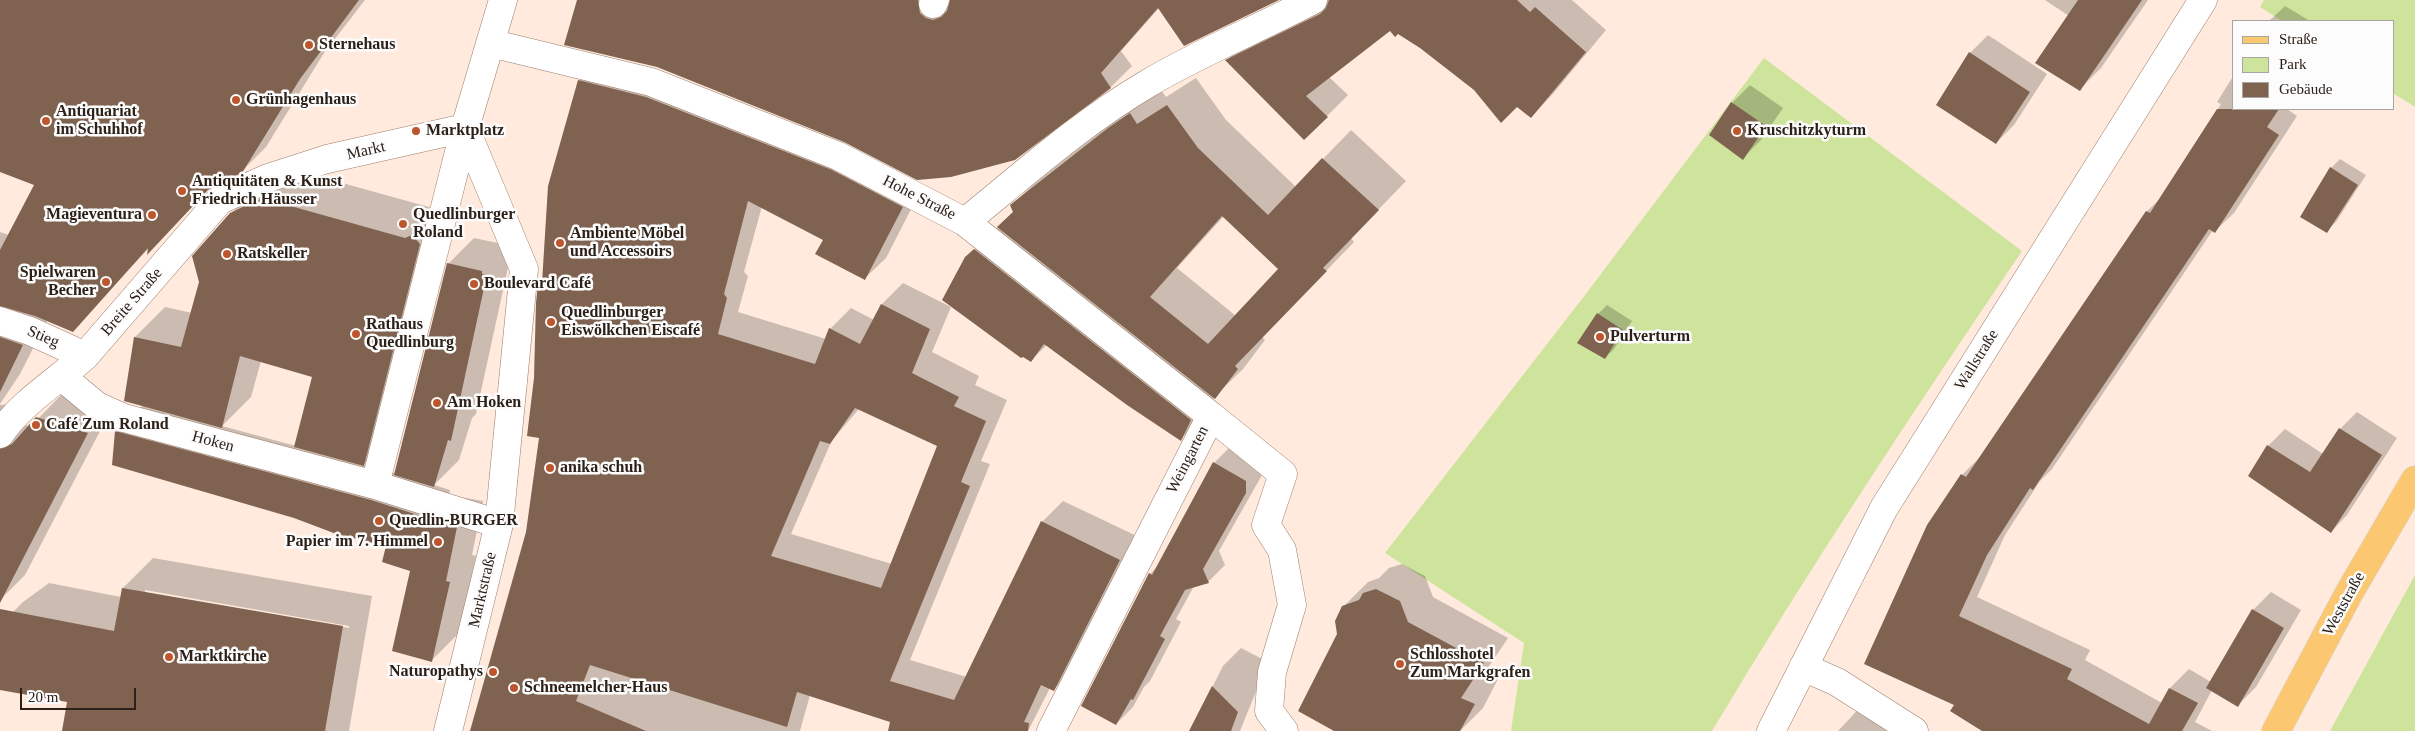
<!DOCTYPE html>
<meta charset="utf-8">
<style>
body{margin:0}
#map{position:relative;width:2415px;height:731px;overflow:hidden;background:#ffeadd;font-family:Georgia,serif}
canvas{display:block}
.legend{position:absolute;left:2232px;top:20px;width:162px;height:90px;box-sizing:border-box;background:#fcfcfc;border:1px solid #a9a4a1;margin:0;padding:6px 9px;list-style:none;font-size:15px;color:#2c2018}
.legend li{display:flex;align-items:center;gap:10px;height:25px}
.legend b{width:25px;border:1px solid #a9a4a1}
.scale{position:absolute;left:20px;top:688px;width:116px;height:22px;box-sizing:border-box;border:2px solid #2c2018;border-top:0;padding-left:6px;font-size:15px;line-height:18px;white-space:nowrap;color:#2c2018;-webkit-text-stroke:4px #fcfcfc;paint-order:stroke}
</style>
<div id="map">
<canvas width="2415" height="731"></canvas>
<ul class="legend">
<li><b style="height:6px;background:#fbc871"></b>Straße</li>
<li><b style="height:14px;background:#cee49c"></b>Park</li>
<li><b style="height:14px;background:#7f6250"></b>Gebäude</li>
</ul>
<div class="scale">20 m</div>
</div>
<script>
const ctx = document.querySelector('canvas').getContext('2d');
ctx.lineJoin = 'round';
function fillPath(path, color) {
  ctx.fillStyle = color;
  ctx.fill(path, 'evenodd');
}
function strokePath(path, color, width, dash) {
  ctx.strokeStyle = color;
  ctx.lineWidth = width;
  ctx.lineCap = dash ? 'butt' : 'round';
  ctx.setLineDash(dash || []);
  ctx.stroke(path);
}
function drawText(font, color, halo, rows, align = 'center') {
  ctx.font = font + ' Georgia,serif';
  ctx.lineWidth = 5;
  ctx.setLineDash([]);
  ctx.textBaseline = 'middle';
  ctx.strokeStyle = halo;
  ctx.fillStyle = color;
  for (const [text, x, y, turn = 0] of rows) {
    ctx.save();
    ctx.translate(x, y);
    ctx.rotate((+turn || 0) * Math.PI / 180);
    ctx.textAlign = isNaN(turn) ? turn : align;
    if (halo) ctx.strokeText(text, 0, 0);
    ctx.fillText(text, 0, 0);
    ctx.restore();
  }
}
const green = new Path2D(`
 M2264,0H2415V107L2394,94V21H2282L2260,7Z
 M1764,58L2022,251C1915,409 1810,567 1712,731H1511L1524,643L1385,553L1585,295Z
 M2415,575V731H2330Z`);
const shadow = new Path2D(`
 M0,0H365L324,53L266,147L241,172L210,187L149,248L72,330L47,321L20,374L0,404V232L9,235L36,185L0,171Z
 M578,0H1278L1159,8L1121,51L1132,66L1111,87L1015,159Z
 M1328,0H1572L1606,30L1552,95L1531,117L1517,105L1475,89L1421,47L1398,32L1390,30L1329,77L1348,95L1304,139L1227,60L1248,39Z
 M2045,0H2148L2101,68L2080,89L2069,16Z
 M2285,6L2310,21H2269Z
 M1988,35L2047,74L2014,125L1996,143L1970,53Z
 M600,60L923,186L886,258L864,279L824,240L762,206L744,272L748,276L738,312L826,339L830,329L851,308L874,320L882,304L903,283L951,307L932,352L979,376L975,385L1007,400L981,461L990,464L910,660L967,677L1042,522L1063,501L1141,538L1075,669L1053,690L1050,688L1028,731H889L892,722L810,695L800,731H471L527,532L540,436L535,378L540,283L543,280L579,81ZM859,409L939,445L892,564L791,534L832,440Z
 M2234,75V109H2287L2297,116L2234,213L2215,231L2213,230L2052,469L2040,481L2005,535L1977,597L2090,650L2085,660L2162,703L2170,688L2189,669L2211,682L2253,610L2271,592L2301,610L2256,687L2238,705L2212,690L2195,722L2212,731H1985L1956,704L1962,475L1981,456L2147,211L2162,197L2221,104L2217,102Z
 M1196,78L1226,120L1296,187L1351,130L1406,181L1351,238L1354,242L1262,337L1265,340L1243,369L1214,397L1206,414L1181,439L1047,345L1031,360L966,258L1014,211L1012,205L1040,177L1158,86L1166,97ZM1224,216L1279,269L1236,316L1177,268Z
 M1750,85L1783,108L1761,140L1743,158L1710,135L1732,103Z
 M2340,159L2366,175L2336,222L2326,231L2331,168Z
 M292,169L436,209L393,435L363,465L395,473L448,264L474,238L507,245L512,249L476,414L472,418L459,460L434,485L450,490L449,495L483,501L472,555L476,556L458,634L431,661L412,570L387,545L117,432L143,405L125,400L135,337L165,307L192,313L231,214L261,183ZM261,361L314,376L296,446L222,426L251,397Z
 M1607,305L1632,321L1614,349L1605,358L1598,314Z
 M62,394L111,410L25,575L1,599L0,405L10,404L22,426L32,425Z
 M2357,412L2397,438L2347,515L2331,532L2249,475L2268,446L2285,429L2323,454L2340,429Z
 M1231,446L1262,464V475L1219,551L1225,565L1208,582L1194,586L1176,619L1181,622L1150,681L1144,687L1133,707L1116,724L1150,574L1159,565L1214,463Z
 M153,558L372,596L349,731H63L68,701L0,682V625L23,602L49,583L121,597L123,588ZM145,590L349,626V628L145,593Z
 M1402,564L1425,576L1433,597L1508,638L1485,672L1498,679L1483,708L1460,731H1337L1338,634L1343,607L1368,582L1379,578L1389,568Z
 M1241,648L1268,662L1240,731H1190L1223,666Z
 M1864,703L1922,731H1838Z`);
const building = new Path2D(`
 M0,0H359L300,79L242,173L208,190L147,255L148,248L73,332L35,316L0,306V250L34,185L0,172Z
 M577,0H918L920,13L926,18L933,20L941,17L947,11L950,0H1279L1184,46L1158,8L1101,73L1111,88L1015,160L951,177L917,180L844,142L657,67L564,45Z
 M1329,0H1517L1530,12L1535,7L1586,52L1531,118L1517,107L1501,123L1474,90L1420,48L1398,34L1395,37L1390,31L1306,96L1328,117L1304,140L1225,60L1320,14L1326,8Z
 M2078,0H2142L2080,91L2035,63Z
 M1969,52L2030,92L1996,144L1936,105Z
 M578,80L646,97L832,170L903,207L865,280L815,254L823,240L748,201L724,294L727,298L718,334L815,364L829,328L860,344L881,304L930,329L912,373L959,397L954,406L986,421L961,482L970,486L890,681L954,700L1041,521L1120,560L1054,691L1041,685L1024,722L1029,723L1028,731H888L890,722L797,692L787,727L590,665L576,701L646,731H470L526,532L539,438L527,436L534,378L536,303L538,283H542L548,186ZM855,408L937,446L881,588L771,556L820,441L830,444Z
 M1731,102L1766,126L1743,160L1709,135Z
 M1167,105L1198,148L1268,215L1322,158L1379,210L1323,268L1327,271L1235,366L1238,369L1215,399L997,227L1013,212L1010,205L1108,128L1130,113L1137,124ZM1222,216L1278,269L1208,344L1150,297Z
 M2217,109H2279L2267,127L2279,135L2215,233L2209,229L2033,490L2030,488L1987,555L1959,616L2072,669L2067,679L2149,724L2169,688L2198,703L2182,731H1982L1950,711L1954,705L1864,664L1927,525L1961,474L1966,477L2146,211L2150,213Z
 M2330,167L2358,185L2327,233L2300,217Z
 M262,198L405,238L412,235L420,244L364,466L294,447L312,377L240,356L222,428L124,401L134,337L181,347L199,282L192,256L230,213Z
 M974,249L1191,420L1181,441L1127,405L1044,344L1031,362L1023,357L1021,358L942,300L965,257Z
 M447,263L482,271V274H487L451,441L448,440L434,487L394,475Z
 M1597,313L1623,330L1605,359L1577,343Z
 M0,337L23,345L0,392Z
 M36,417L88,433L0,603V449L12,444Z
 M2339,428L2382,455L2331,533L2248,476L2267,445L2310,472Z
 M115,431L371,500L424,517L423,522L457,527L446,581L450,582L432,662L392,651L410,571L382,562L386,546L339,535L294,518L112,465Z
 M1213,462L1246,481V493L1203,569L1209,583L1185,590L1160,636L1165,639L1133,700L1131,699L1116,725L1081,706L1149,573L1152,575Z
 M122,588L343,626L325,731H62L67,702L0,690V609L114,631Z
 M1376,589L1400,601L1408,622L1484,663L1461,698L1475,704L1460,731H1334L1298,711L1337,634L1335,621L1342,606L1359,600L1363,593Z
 M2252,609L2284,628L2238,707L2206,688Z
 M1212,686L1238,712L1231,731H1189Z`);
const minor = new Path2D(`
 M933,4L935,0
 M490,43L651,82L838,156L965,222C1024,174 1081,123 1147,84C1200,52 1259,29 1313,0
 M965,222L1211,416L1051,731
 M0,321L30,331L85,356
 M62,377L97,406L124,418L375,485L499,524
 M1211,416L1283,474L1266,525L1282,550L1292,605L1272,672L1269,711L1284,731
 M0,434C22,402 56,382 85,356L220,200L268,178L327,159L465,128
 M375,485L465,128L503,0
 M1803,667L1837,682L1914,731
 M448,731L499,524L524,269L465,128
 M1771,731L1884,508L2203,0`);
const major = new Path2D(`
 M2276,731L2349,593L2415,480`);
const markers = [
 [309,45,5,"#bd562c"],
 [236,100,5,"#bd562c"],
 [46,121,5,"#bd562c"],
 [416,131,5,"#bd562c"],
 [1737,131,5,"#bd562c"],
 [182,191,5,"#bd562c"],
 [152,215,5,"#bd562c"],
 [403,224,5,"#bd562c"],
 [560,243,5,"#bd562c"],
 [227,254,5,"#bd562c"],
 [106,282,5,"#bd562c"],
 [474,284,5,"#bd562c"],
 [551,322,5,"#bd562c"],
 [356,334,5,"#bd562c"],
 [1600,337,5,"#bd562c"],
 [437,403,5,"#bd562c"],
 [36,425,5,"#bd562c"],
 [550,468,5,"#bd562c"],
 [379,521,5,"#bd562c"],
 [438,542,5,"#bd562c"],
 [169,657,5,"#bd562c"],
 [1400,664,5,"#bd562c"],
 [493,672,5,"#bd562c"],
 [514,688,5,"#bd562c"]
];
const poiNames = [
 ["Sternehaus",319,45],
 ["Grünhagenhaus",246,100],
 ["Antiquariat",56,112],
 ["im Schuhhof",56,130],
 ["Marktplatz",426,131],
 ["Kruschitzkyturm",1747,131],
 ["Antiquitäten & Kunst",192,182],
 ["Friedrich Häusser",192,200],
 ["Magieventura",142,215,"right"],
 ["Quedlinburger",413,215],
 ["Roland",413,233],
 ["Ambiente Möbel",570,234],
 ["und Accessoirs",570,252],
 ["Ratskeller",237,254],
 ["Spielwaren",96,273,"right"],
 ["Becher",96,291,"right"],
 ["Boulevard Café",484,284],
 ["Quedlinburger",561,313],
 ["Eiswölkchen Eiscafé",561,331],
 ["Rathaus",366,325],
 ["Quedlinburg",366,343],
 ["Pulverturm",1610,337],
 ["Am Hoken",447,403],
 ["Café Zum Roland",46,425],
 ["anika schuh",560,468],
 ["Quedlin-BURGER",389,521],
 ["Papier im 7. Himmel",428,542,"right"],
 ["Schlosshotel",1410,655],
 ["Zum Markgrafen",1410,673],
 ["Marktkirche",179,657],
 ["Naturopathys",483,672,"right"],
 ["Schneemelcher-Haus",524,688]
];
const streetNames = [
 ["Markt",366,151,-13],
 ["Hohe Straße",919,198,27],
 ["Breite Straße",132,302,-49],
 ["Stieg",43,337,23],
 ["Wallstraße",1977,360,-58],
 ["Hoken",213,442,15],
 ["Weingarten",1188,460,-63],
 ["Marktstraße",483,590,-77],
 ["Weststraße",2344,604,-61]
];
fillPath(green, '#cee49c');
fillPath(shadow, '#0003');
fillPath(building, '#7f6250');
strokePath(minor, '#9c7e6a', 29);
strokePath(major, '#d5d2d1', 29);
strokePath(minor, '#fff', 28);
strokePath(major, '#fbc871', 28);
for (const [x, y, r, color] of markers) {
  const dot = new Path2D();
  dot.arc(x, y, r, 0, 2 * Math.PI);
  ctx.fillStyle = color;
  ctx.fill(dot);
  strokePath(dot, '#fcfcfc', 2);
}
drawText('bold 16px', '#2c2018', '#fcfcfc', poiNames, 'left');
drawText('16px', '#2c2018', '#fcfcfc', streetNames);
</script>
